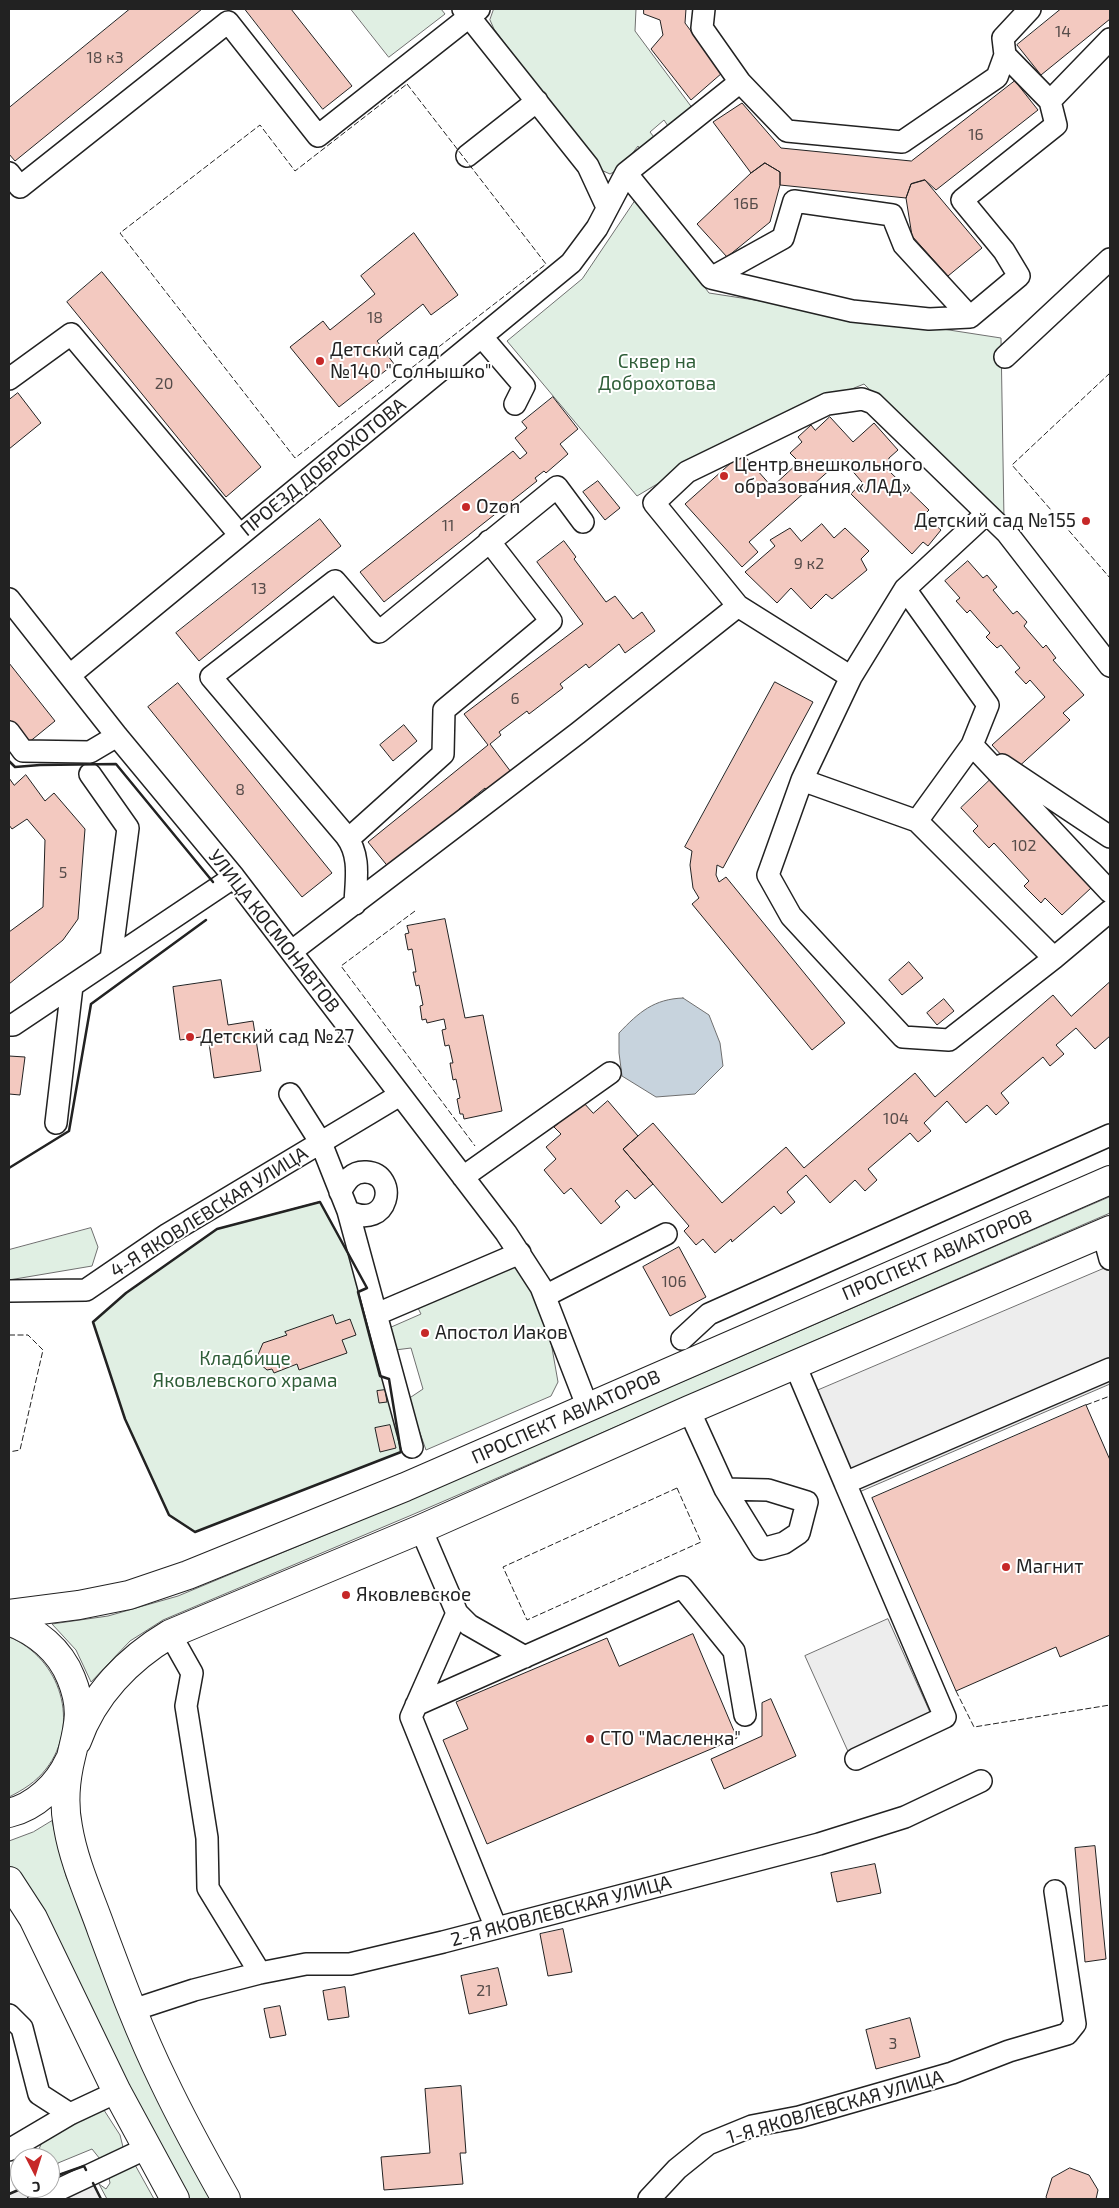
<!DOCTYPE html>
<meta charset="utf-8">
<style>
body{margin:0}
#map{position:relative;width:1119px;height:2208px;overflow:hidden;background:#fff;font-family:"Exo 2",sans-serif}
canvas{display:block}
.frame{position:absolute;inset:0;border:10px solid #222;pointer-events:none}
.north{position:absolute;left:10px;top:2148px;width:50px;height:50px;box-sizing:border-box;background:#fff;border:1px solid #a7a7a7;border-radius:50%;rotate:175deg;font-size:14px;font-weight:700;line-height:20px;text-align:center;color:#222}
.north::after{content:'';display:block;margin:auto;width:18px;height:22px;background:#c62828;clip-path:polygon(50% 0,100% 100%,50% 72%,0 100%)}
</style>
<div id="map">
<canvas width="1119" height="2208"></canvas>
<div class="frame"></div>
<div class="north">С</div>
</div>
<script>
const ctx = document.querySelector('canvas').getContext('2d');
ctx.lineJoin = 'round';
function fillPath(path, color) {
  ctx.fillStyle = color;
  ctx.fill(path, 'evenodd');
}
function strokePath(path, color, width, dash) {
  ctx.strokeStyle = color;
  ctx.lineWidth = width;
  ctx.lineCap = dash ? 'butt' : 'round';
  ctx.setLineDash(dash || []);
  ctx.stroke(path);
}
function drawText(font, color, halo, rows, align = 'center') {
  ctx.font = font + ' "Exo 2",sans-serif';
  ctx.lineWidth = 4;
  ctx.setLineDash([]);
  ctx.textBaseline = 'middle';
  ctx.strokeStyle = halo;
  ctx.fillStyle = color;
  for (const [text, x, y, turn = 0] of rows) {
    ctx.save();
    ctx.translate(x, y);
    ctx.rotate((+turn || 0) * Math.PI / 180);
    ctx.textAlign = isNaN(turn) ? turn : align;
    if (halo) ctx.strokeText(text, 0, 0);
    ctx.fillText(text, 0, 0);
    ctx.restore();
  }
}
const green = new Path2D(`
 M351,9H441L445,14L389,57Z
 M494,9H636L635,31L693,109L670,129L664,120L650,132L657,141L643,154L638,146L621,168L610,174L599,169L494,29L490,20Z
 M637,198L709,293L1001,338L1004,520L980,498L864,384L743,433L637,496L507,341L582,279Z
 M1110,1197V1213L414,1514L163,1620L130,1641L91,1682L76,1650L52,1624L108,1616L178,1596L409,1500Z
 M320,1202L367,1288L358,1292L380,1376L389,1379L401,1452L195,1532L169,1515L125,1419L93,1322L126,1293L217,1229Z
 M91,1228L98,1247L92,1266L9,1280V1250Z
 M510,1264L521,1266L546,1314L558,1382L551,1396L426,1450L408,1399L423,1389L411,1348L395,1350L389,1328L421,1314L417,1306Z
 M9,1637C61,1658 81,1724 46,1769C36,1782 23,1790 9,1797Z
 M52,1821L66,1876L134,2040L214,2199H186L19,1878L9,1865V1841L33,1832Z
 M102,2107L120,2135L123,2147L104,2164L92,2149L58,2163L56,2170L50,2173V2158H35L43,2140Z
 M134,2163L154,2199H107L99,2184L106,2189L110,2183L108,2173Z`);
const parking = new Path2D(`
 M1110,1266V1384L843,1499L807,1395Z
 M888,1619L938,1730L855,1767L805,1656Z
 M84,2166L101,2199H9V2194L23,2188H50V2178Z`);
const water = new Path2D(`
 M683,998L709,1015L720,1043L723,1066L695,1094L656,1097L622,1076L619,1053V1033C639,1012 654,999 683,998Z`);
const building = new Path2D(`
 M130,9H202L15,161L9,154V108Z
 M245,9H291L352,86L323,109Z
 M644,9H686L685,23L722,73L691,100L651,49L663,35L660,20L644,14Z
 M1061,9H1110V19L1041,75L1017,45Z
 M1015,81L1038,110L936,190L925,180L911,184L906,198L780,185V172L765,163L751,173L713,122L742,103L781,148L911,161Z
 M765,163L780,172V185L770,222L727,257L697,224L751,173Z
 M925,180L982,248L948,276L912,236L906,198L911,184Z
 M414,233L458,295L431,315L423,304L377,341L394,364L339,407L290,347L323,321L330,330L375,294L361,276Z
 M102,272L261,467L226,497L67,302Z
 M18,393L41,423L9,449V400Z
 M553,397L578,429L560,444L568,454L546,473L544,471L535,478L537,481L384,602L360,572L513,451L520,459L527,453L515,438L527,428L522,422Z
 M830,417L853,442L874,423L898,450L889,458L887,469L929,510L924,515L941,530L928,546L923,542L912,554L851,494L862,482L842,459L749,542L758,552L742,567L685,504L742,453L772,487L799,462L790,453L802,442L798,437L811,425L815,430Z
 M598,481L620,508L605,520L583,492Z
 M320,519L341,546L199,661L176,633Z
 M822,524L834,538L845,528L869,551L861,559L867,570L832,599L826,594L811,609L791,588L777,603L745,572L775,546L770,540L790,528L801,541Z
 M564,541L576,557L574,559L606,602L615,596L633,619L642,612L655,631L625,653L619,644L589,668L586,664L560,684L563,688L529,714L527,711L499,732L501,735L490,744L511,772L487,791L485,788L459,809L462,812L390,869L368,842L488,745L464,714L583,624L537,562Z
 M968,561L983,578L987,575L997,587L993,590L1013,614L1017,611L1027,622L1024,626L1043,648L1046,645L1056,658L1053,660L1084,695L1063,713L1070,720L1015,770L992,745L1045,697L1030,680L1026,684L1015,672L1020,668L1001,645L997,648L986,637L990,633L970,610L967,613L956,601L960,598L945,581Z
 M9,663L55,721L28,743L9,719Z
 M775,682L813,702L723,868L717,865L716,875L719,882L726,877L845,1023L812,1050L692,904L699,898L693,888L690,865L692,851L685,847Z
 M178,683L332,873L302,897L148,707Z
 M404,725L417,741L393,761L380,745Z
 M26,775L45,801L54,793L85,829L78,919L63,940L9,984V932L43,907L45,840L27,819L12,829L9,825V778L14,785Z
 M990,780L1007,799L1012,794L1028,811L1023,816L1059,853L1064,849L1080,865L1075,870L1091,888L1062,915L1045,898L1041,903L1024,886L1029,881L994,843L989,848L973,831L978,826L961,808Z
 M445,919L465,1018L483,1015L502,1111L464,1119L463,1114H460L457,1099L460,1098L456,1079L453,1080L450,1063H453L449,1045L445,1046L442,1030L446,1029L444,1019L427,1023L426,1019L422,1020L420,1006L423,1005L419,985L416,986L413,972H416L412,949L408,950L405,934L409,933L407,926Z
 M909,962L923,978L902,995L889,980Z
 M221,980L228,1025L253,1021L261,1071L214,1078L208,1036L180,1040L173,987Z
 M1110,982V1036L1095,1049L1076,1028L1056,1045L1064,1054L1050,1066L1043,1057L1001,1093L1009,1103L996,1115L987,1105L966,1123L947,1101L924,1123L931,1131L918,1142L910,1133L868,1169L877,1180L865,1191L855,1180L830,1203L806,1175L787,1192L795,1202L781,1214L774,1206L732,1242L731,1239L715,1253L703,1239L696,1245L684,1231L689,1226L623,1149L653,1123L722,1203L786,1147L804,1168L915,1073L935,1097L1053,995L1071,1016Z
 M944,999L954,1011L937,1025L927,1013Z
 M9,1056L25,1057L20,1095L9,1094Z
 M608,1101L638,1136L623,1149L653,1184L635,1199L627,1190L615,1201L620,1207L601,1224L571,1188L564,1194L544,1170L556,1159L546,1147L561,1134L554,1127L583,1102L593,1113Z
 M679,1247L706,1297L670,1316L643,1267Z
 M333,1315L336,1324L350,1319L356,1335L342,1340L347,1353L299,1370L297,1364L274,1373L272,1369L267,1370L259,1363L257,1357L263,1343L287,1335L285,1332Z
 M385,1390L387,1402L379,1403L377,1391Z
 M1086,1405L1110,1460V1635L1060,1657L1056,1647L956,1691L872,1498Z
 M390,1425L396,1448L380,1452L375,1428Z
 M693,1634L737,1738L487,1844L443,1740L468,1729L456,1702L607,1638L619,1666Z
 M771,1699L796,1756L724,1789L711,1759L762,1736V1703Z
 M1095,1846L1106,1959L1085,1962L1075,1848Z
 M875,1864L881,1893L837,1902L831,1873Z
 M563,1929L572,1972L548,1976L540,1934Z
 M498,1968L507,2005L469,2014L461,1976Z
 M345,1987L349,2017L328,2020L323,1991Z
 M280,2006L286,2035L270,2038L264,2009Z
 M910,2018L920,2057L876,2069L866,2030Z
 M461,2086L466,2153H460L463,2184L384,2190L381,2157L430,2153L425,2089Z
 M1070,2168L1089,2175L1098,2190L1096,2199H1047L1046,2197L1052,2178Z`);
const minor = new Path2D(`
 M463,9L588,166L607,207
 M704,9L702,28L740,82L787,131L902,142L997,77L1005,55L1003,38L1030,9
 M1050,101L1110,39
 M467,156L537,101
 M9,173L20,187L228,22L318,136L479,9
 M626,173L711,278L852,311L929,319L970,317L1019,276L1004,251L962,200L1056,125L1050,101L1005,55
 M711,278L783,238L794,201L892,215L904,245L970,317
 M482,337L524,386L515,404
 M1005,357L1110,259
 M9,379L71,334L239,534
 M489,541L551,621L444,710L443,754L354,834L346,836L211,677L335,581L379,632L557,487L583,522
 M905,589L988,705L972,745L917,821
 M9,599L117,736L234,877L506,1233L541,1287L588,1408
 M738,606L851,677
 M70,675L571,263L597,228L626,173L740,82
 M9,732L23,751L90,752L117,736
 M972,745L1110,892
 M1002,765L1110,837
 M90,774L128,828L111,959
 M802,780L851,677L905,589L986,514
 M346,836C361,856 356,879 355,904
 M292,951L578,733L738,606L654,503L687,472L827,404L862,399L873,403L1007,533L1110,666
 M1054,958L917,821L802,780L768,875L791,916L903,1037L949,1040L1054,958L1110,911
 M9,1025H13L234,877
 M290,1094L321,1143L348,1211L412,1447
 M56,1123L72,986
 M463,1177L610,1073
 M340,1192C346,1181 352,1171 366,1172C400,1174 389,1232 348,1211
 M1103,1233L1110,1259
 M9,1291L86,1290L168,1234L400,1095
 M545,1296L666,1234
 M377,1314L520,1253
 M682,1339L709,1314L1110,1135
 M795,1365L845,1483L1110,1369
 M689,1410L725,1489L762,1549L784,1543L799,1533L807,1502L768,1490L725,1489
 M845,1483L945,1717L856,1759
 M421,1529L457,1613L469,1625L525,1657
 M457,1613L411,1717L496,1928
 M170,1634L192,1673L186,1706L207,1838L208,1888L260,1973
 M416,1705L682,1587L734,1651L745,1715
 M133,2010L194,1990L260,1973L306,1964H350L443,1942L819,1844L905,1817L981,1781
 M9,2015L22,2028L39,2094L70,2114
 M9,2150L70,2114L117,2092
 M39,2199L147,2148
 M649,2199L677,2169L708,2144L752,2126L799,2117L952,2073L1009,2051L1067,2034L1075,2024L1055,1891`);
const major = new Path2D(`
 M9,1614L79,1605L129,1595L188,1575L405,1487L1110,1180
 M9,1621C36,1631 60,1650 71,1678C86,1714 76,1732 69,1766C65,1786 64,1807 68,1827C74,1863 90,1897 102,1931C121,1982 140,2033 164,2082C183,2122 204,2160 226,2199
 M77,1741C93,1695 128,1659 170,1634L421,1529L689,1410L1110,1230
 M9,1813C35,1807 58,1785 69,1761
 M9,1881L33,1918L117,2092L175,2199`);
const fence = new Path2D(`
 M407,84L546,264L295,458L120,233L260,125L295,171Z
 M1110,373L1012,465L1110,578
 M415,911L341,966L475,1146
 M9,1335H28L43,1350L20,1450L9,1452
 M1086,1405L1110,1396
 M677,1488L701,1542L527,1620L503,1567Z
 M956,1691L974,1727L1110,1705`);
const wall = new Path2D(`
 M9,761L15,767L40,765L116,764L213,882
 M9,1168L69,1131L91,1004L206,920
 M320,1202L367,1288L358,1292L380,1376L389,1379L401,1452L195,1532L169,1515L125,1419L93,1322L126,1293L217,1229Z
 M50,2178L84,2166L86,2170
 M93,2183L101,2199
 M9,2194L23,2188`);
const markers = [
 [320,361,5,"#c62828"],
 [724,476,5,"#c62828"],
 [466,507,5,"#c62828"],
 [1086,521,5,"#c62828"],
 [190,1037,5,"#c62828"],
 [425,1333,5,"#c62828"],
 [1006,1567,5,"#c62828"],
 [346,1595,5,"#c62828"],
 [590,1739,5,"#c62828"]
];
const numberNames = [
 ["14",1063,32],
 ["18 к3",105,58],
 ["16",976,135],
 ["16Б",746,204],
 ["18",375,318],
 ["20",164,384],
 ["11",448,526],
 ["9 к2",809,564],
 ["13",259,589],
 ["6",515,699],
 ["8",240,790],
 ["102",1024,846],
 ["5",63,873],
 ["104",896,1119],
 ["106",674,1282],
 ["21",484,1991],
 ["3",893,2044]
];
const poiNames = [
 ["Детский сад",330,350],
 ["№140 \"Солнышко\"",330,372],
 ["Центр внешкольного",734,465],
 ["образования «ЛАД»",734,487],
 ["Ozon",476,507],
 ["Детский сад №155",1076,521,"right"],
 ["Детский сад №27",200,1037],
 ["Апостол Иаков",435,1333],
 ["Магнит",1016,1567],
 ["Яковлевское",356,1595],
 ["СТО \"Масленка\"",600,1739]
];
const parkNames = [
 ["Сквер на",657,362],
 ["Доброхотова",657,384],
 ["Кладбище",245,1359],
 ["Яковлевского храма",245,1381]
];
const streetNames = [
 ["ПРОЕЗД ДОБРОХОТОВА",323,467,-39],
 ["УЛИЦА КОСМОНАВТОВ",274,931,52],
 ["4-Я ЯКОВЛЕВСКАЯ УЛИЦА",209,1212,-32],
 ["ПРОСПЕКТ АВИАТОРОВ",937,1255,-23],
 ["ПРОСПЕКТ АВИАТОРОВ",566,1417,-24],
 ["2-Я ЯКОВЛЕВСКАЯ УЛИЦА",561,1911,-15],
 ["1-Я ЯКОВЛЕВСКАЯ УЛИЦА",835,2107,-16]
];
fillPath(green, '#e0efe3');
strokePath(green, '#6f6f6f', 1);
fillPath(parking, '#ededed');
strokePath(parking, '#6f6f6f', 1);
fillPath(water, '#c7d3dd');
strokePath(water, '#6f6f6f', 1);
fillPath(building, '#f3c9c0');
strokePath(building, '#222', 1);
strokePath(minor, '#222', 24);
strokePath(major, '#222', 30);
strokePath(minor, '#fff', 21);
strokePath(major, '#fff', 28);
strokePath(fence, '#222', 1, [6, 2.5]);
strokePath(wall, '#222', 2.5);
for (const [x, y, r, color] of markers) {
  const dot = new Path2D();
  dot.arc(x, y, r, 0, 2 * Math.PI);
  ctx.fillStyle = color;
  ctx.fill(dot);
  strokePath(dot, '#fff', 2);
}
drawText('16px', '#564c4a', null, numberNames);
drawText('19px', '#222', '#fff', poiNames, 'left');
drawText('19px', '#2f5e38', '#fff', parkNames);
drawText('19px', '#222', '#fff', streetNames);
</script>
